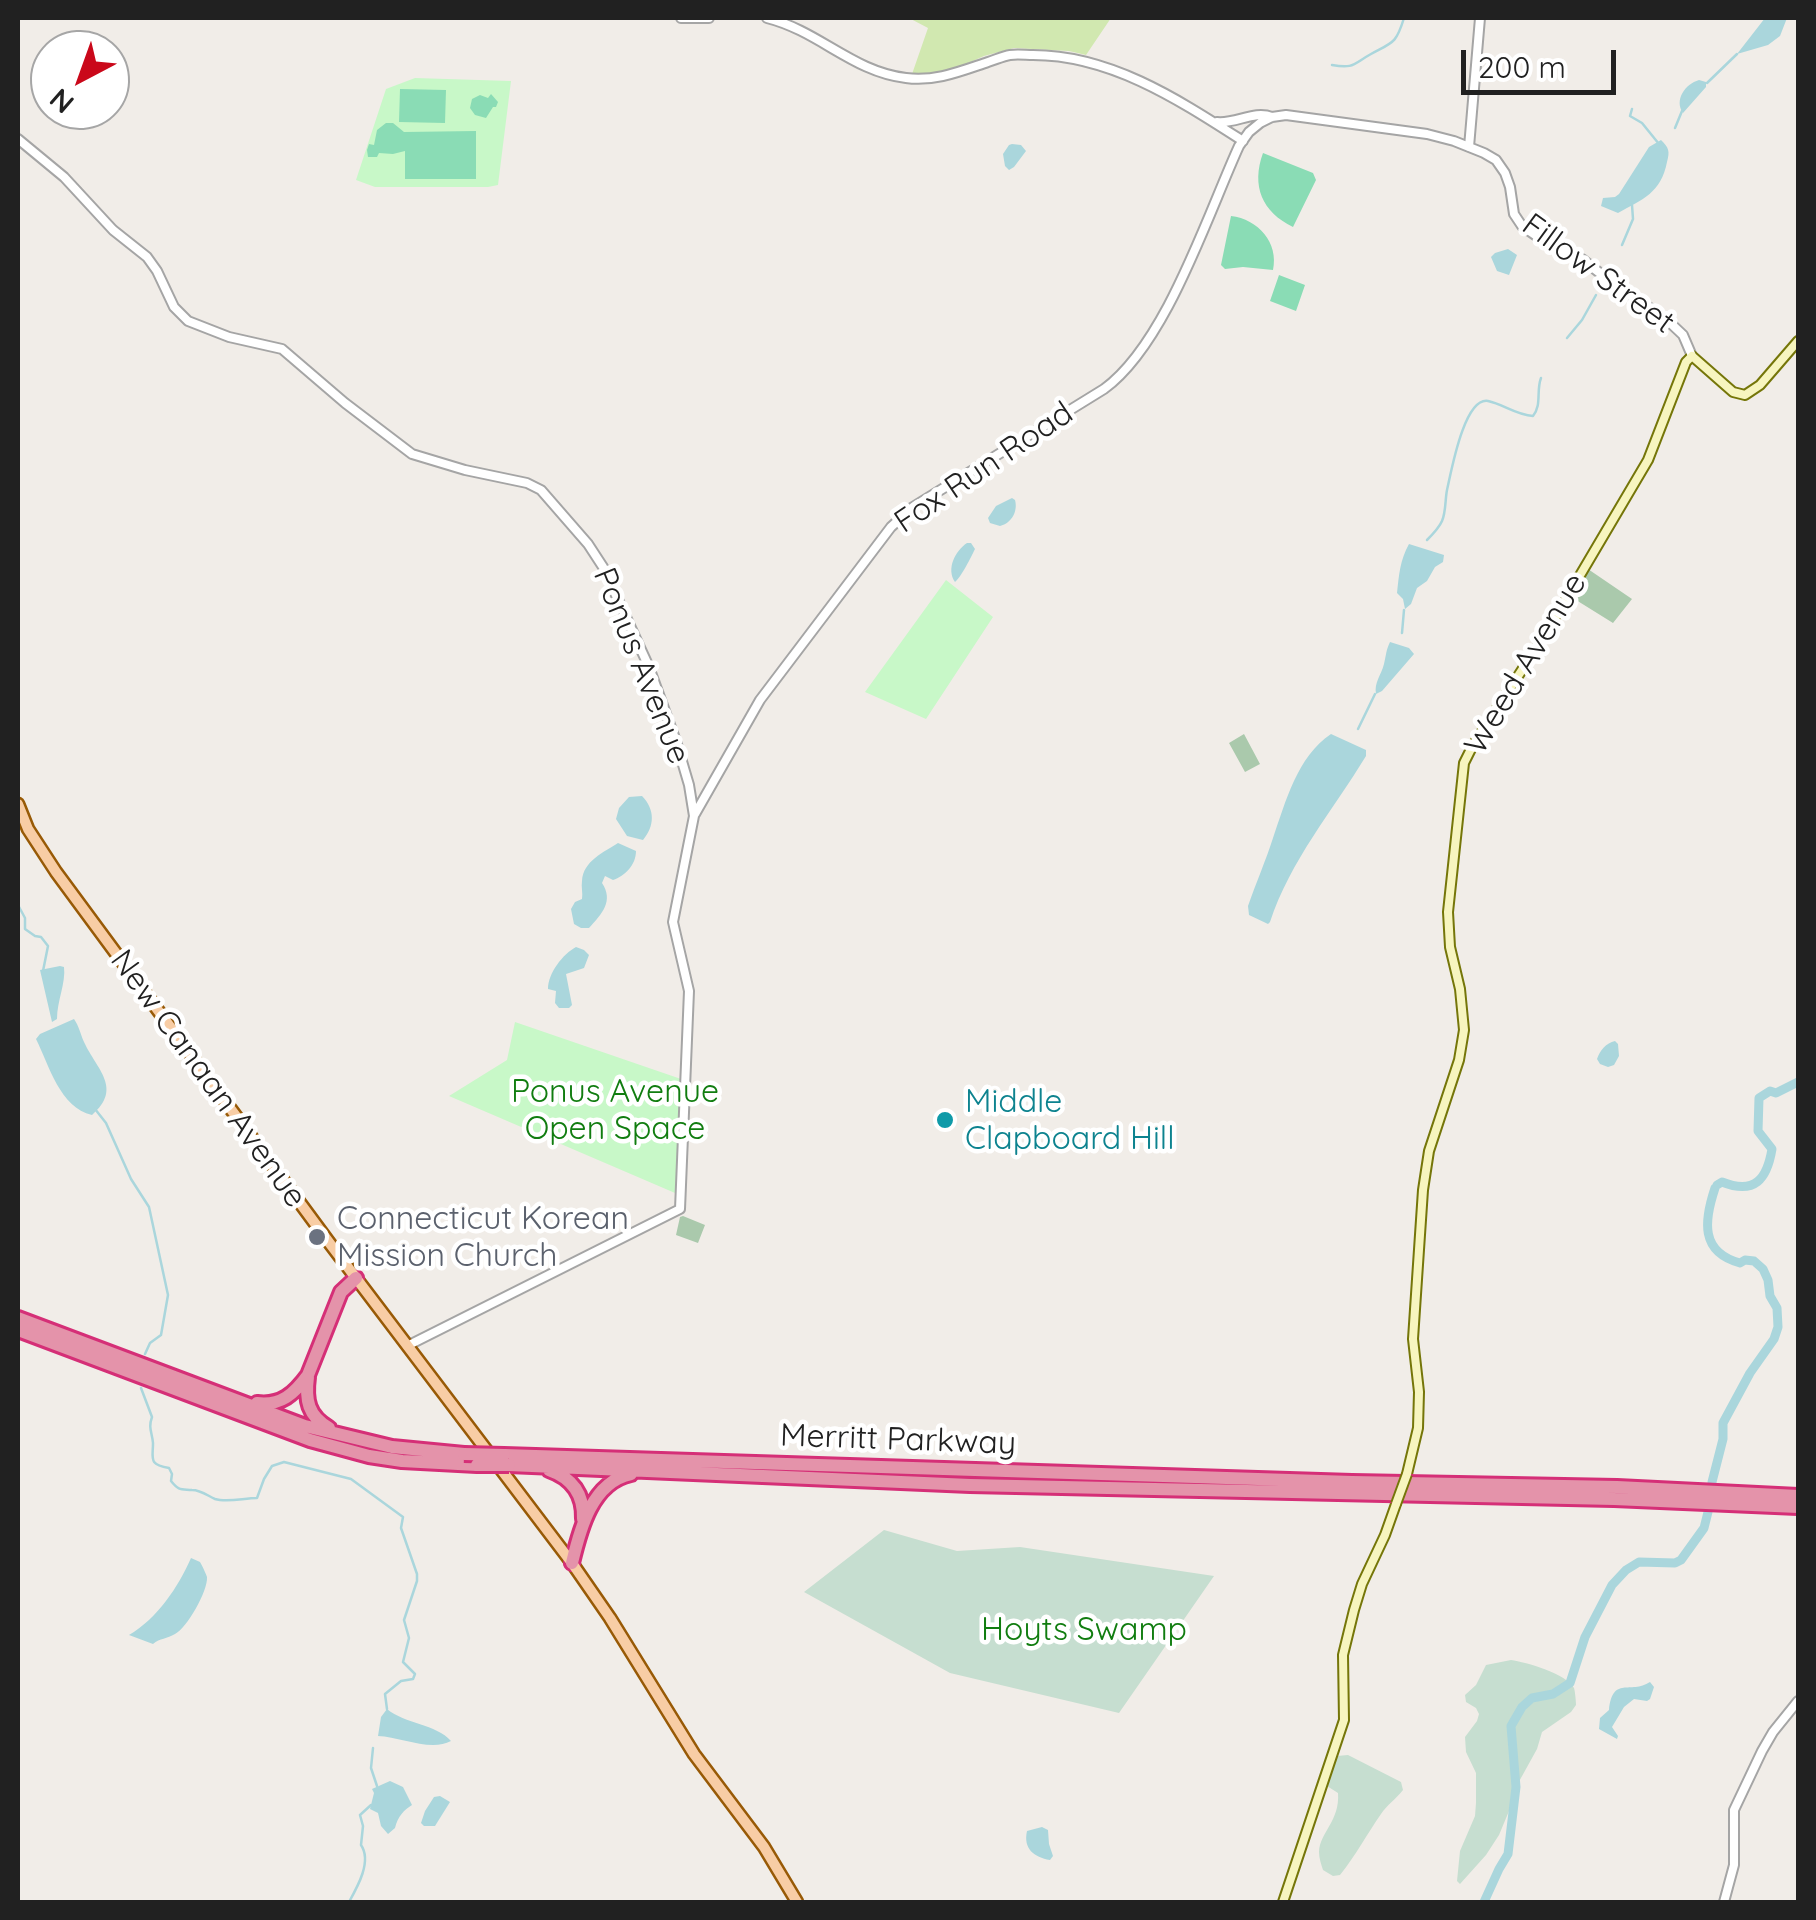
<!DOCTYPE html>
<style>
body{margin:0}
#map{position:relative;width:1816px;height:1920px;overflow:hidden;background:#f1ede8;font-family:Quicksand,sans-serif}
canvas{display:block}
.frame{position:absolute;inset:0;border:20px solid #212121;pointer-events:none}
.north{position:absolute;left:30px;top:30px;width:100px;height:100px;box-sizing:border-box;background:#fff;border:2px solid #a6a6a6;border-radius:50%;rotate:221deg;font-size:28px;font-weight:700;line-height:40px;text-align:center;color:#212121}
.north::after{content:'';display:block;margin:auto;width:35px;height:45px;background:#ca081a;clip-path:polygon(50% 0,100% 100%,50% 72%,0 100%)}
.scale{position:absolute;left:1461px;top:50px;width:155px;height:45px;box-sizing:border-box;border:5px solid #212121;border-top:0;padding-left:12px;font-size:30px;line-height:35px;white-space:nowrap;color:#212121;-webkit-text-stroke:8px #fff;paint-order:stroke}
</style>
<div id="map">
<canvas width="1816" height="1920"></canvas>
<div class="frame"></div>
<div class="north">N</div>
<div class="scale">200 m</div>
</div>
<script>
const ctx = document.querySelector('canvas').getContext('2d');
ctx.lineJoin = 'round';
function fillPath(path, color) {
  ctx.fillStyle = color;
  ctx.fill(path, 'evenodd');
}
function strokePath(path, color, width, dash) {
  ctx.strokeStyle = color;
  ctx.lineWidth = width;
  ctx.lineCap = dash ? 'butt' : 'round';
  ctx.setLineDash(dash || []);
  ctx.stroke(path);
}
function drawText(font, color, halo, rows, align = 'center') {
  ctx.font = font + ' Quicksand,sans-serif';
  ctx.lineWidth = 9;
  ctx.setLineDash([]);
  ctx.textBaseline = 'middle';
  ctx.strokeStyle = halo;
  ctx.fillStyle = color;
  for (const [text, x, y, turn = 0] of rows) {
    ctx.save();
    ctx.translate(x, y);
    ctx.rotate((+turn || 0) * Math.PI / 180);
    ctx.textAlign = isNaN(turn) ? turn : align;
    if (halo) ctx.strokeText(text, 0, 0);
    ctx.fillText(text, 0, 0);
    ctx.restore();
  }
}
const grass = new Path2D(`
 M909,18H1111L1086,55L1069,51L1014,48L984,56L957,68L911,77L928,28Z`);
const wetland = new Path2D(`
 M884,1530L957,1551L1020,1547L1214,1576L1119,1713L950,1673L804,1592Z
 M1511,1660C1526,1662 1567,1674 1574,1688C1575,1691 1576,1701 1576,1705L1571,1712L1542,1732L1537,1749L1516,1787L1514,1799L1499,1835L1486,1855L1460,1884L1457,1881L1460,1851L1475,1816L1476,1803V1773L1466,1752L1465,1737L1477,1721L1479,1714L1476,1708L1466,1702L1465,1695L1476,1685L1486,1665Z
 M1348,1755L1401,1782L1403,1790C1396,1799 1387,1805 1381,1814C1367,1834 1356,1855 1340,1875L1333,1876L1323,1870C1321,1864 1319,1858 1319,1852C1320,1832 1340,1821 1338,1793L1327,1786L1337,1756Z`);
const cemetery = new Path2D(`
 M1585,567L1632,599L1613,623L1568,595Z
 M1244,734L1260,764L1245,772L1229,743Z
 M683,1216L705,1225L698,1243L676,1235L680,1217Z`);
const park = new Path2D(`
 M415,78L511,81L498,185L488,187H375L356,180L386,89Z
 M946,580L993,617L926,719L865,692Z
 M515,1022L681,1079L677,1151L682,1196L449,1096L507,1060Z`);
const pitch = new Path2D(`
 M400,89L446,90L445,123L399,122Z
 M491,94L498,102L496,107H493L486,118L475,115L470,108L472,99L480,95L488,98Z
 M386,123H393L404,132L476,131V179H405V151L393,154L379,153L377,157H368L367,150L369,144L374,145L377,130Z
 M1263,153L1313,173L1316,180L1293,227C1262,212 1251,186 1263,153Z
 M1231,216C1258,219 1279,243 1273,270L1243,267L1225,269L1221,265Z
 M1279,275L1305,285L1296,311L1270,301Z`);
const water = new Path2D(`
 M1765,18H1787L1780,36L1768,45L1737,54Z
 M1699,80L1706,82V87L1683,113C1674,100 1685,84 1699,80Z
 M1661,140C1669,148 1670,151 1667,162C1661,193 1643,199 1618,213L1601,206L1603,198L1615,197L1619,194L1649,147Z
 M1012,144L1021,145L1026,151L1014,167L1009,170L1005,166L1003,154L1009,145Z
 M1508,249L1517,255L1509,275L1497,271L1491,257L1495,253Z
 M1012,498L1015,500C1018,511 1012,523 1000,526L990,523L988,518L996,506Z
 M967,543H971L975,549C971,557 962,576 955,582C946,569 955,551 967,543Z
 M1409,544L1444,555L1443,562L1435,567L1427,581L1417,588L1411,604L1405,609L1403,599L1397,593C1399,575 1400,560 1409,544Z
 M1390,642L1409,648L1414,654L1382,691L1376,694C1374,682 1381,676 1384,664C1386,656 1386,650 1390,642Z
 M1331,734L1366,750V756C1333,810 1290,861 1270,922L1268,924L1249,915L1248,906C1256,883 1266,860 1273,838C1286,801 1297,757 1331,734Z
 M642,796C655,809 655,826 643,840L627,836L616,819L619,808L629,797Z
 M618,843L636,851C636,865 625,876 613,880L605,876L602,883C614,901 602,914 589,928H581L574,924L571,909L575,902L582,899C583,893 581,887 582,881C583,861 604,852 618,843Z
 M576,947L584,950L589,955L584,968L566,974L572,1005L569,1008H559L555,1003L556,991L548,989C548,973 563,954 576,947Z
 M60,966L64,967C66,983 57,1001 57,1019L52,1022L40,970Z
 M74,1019C79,1026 80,1033 84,1042C97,1070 123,1088 92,1115C60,1108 49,1065 36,1039L40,1034Z
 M1615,1041L1618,1044L1619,1056L1614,1065L1608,1067L1600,1064L1597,1059C1600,1050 1606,1043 1615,1041Z
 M191,1558L200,1562C202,1565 206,1574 207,1577C208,1591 187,1628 175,1634C167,1639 160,1638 153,1644L129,1635C158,1618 178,1587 191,1558Z
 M1650,1682L1654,1687L1650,1699L1647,1701L1634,1699L1624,1707L1612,1727L1618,1736L1617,1739L1599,1729L1600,1718L1609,1710C1613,1675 1630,1695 1650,1682Z
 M387,1709C405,1724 436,1724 451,1741C431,1752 401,1737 378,1736L381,1717Z
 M390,1781L403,1787L412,1805C404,1810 398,1816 395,1828L388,1834L381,1826L378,1813L370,1809L374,1793L372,1789Z
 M440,1796L450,1802L435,1826H424L421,1823L425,1811L434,1797Z
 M1042,1827L1048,1830L1049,1844L1053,1856L1050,1860C1034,1857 1023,1849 1027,1831Z`);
const stream = new Path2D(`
 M1332,65C1354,69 1353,64 1371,54C1393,42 1396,44 1404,18
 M1707,83L1737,54
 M1632,109L1630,116L1642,123L1659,144
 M1675,128L1682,111
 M1622,245L1633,219L1632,205
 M1567,338L1582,320L1596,295
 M1427,540C1433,534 1439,528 1442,521C1446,512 1445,500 1447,490C1451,473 1464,397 1488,401C1503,404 1516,415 1533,416C1542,405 1536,391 1541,378
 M1402,633L1404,610
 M1358,729L1375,694
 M18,905L25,918V929L35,936L41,937L48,946L43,971
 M95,1109L106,1123L131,1179L149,1207L168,1295L161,1335L150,1343L145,1354
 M141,1388L152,1417C148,1428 152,1432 153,1443C153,1459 148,1464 169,1468L172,1474L171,1481C179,1491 181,1489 192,1490C201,1490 208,1496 215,1499C227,1503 244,1498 257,1498L264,1479L272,1466L284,1462L351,1479L403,1517L401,1528L417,1574V1581L404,1620L409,1638L403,1662L415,1674L413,1679L401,1681L385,1694L387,1709
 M373,1748L371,1768L377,1786
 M349,1902C358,1886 372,1861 361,1845L363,1826L360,1815L371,1805`);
const river = new Path2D(`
 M1717,1185L1722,1182C1755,1195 1767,1179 1772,1149L1758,1131L1759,1098L1770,1091L1776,1093L1798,1082
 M1712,1482L1723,1439V1423L1750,1373L1774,1339L1778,1327L1777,1308L1770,1296L1768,1280L1763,1269L1754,1261L1745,1260L1740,1263C1700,1252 1704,1221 1715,1188
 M1484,1902L1499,1869L1508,1854L1516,1787L1511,1726L1522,1707L1532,1698L1553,1694L1570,1683L1585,1637L1612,1585L1626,1570L1639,1562L1675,1563L1681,1560L1704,1528L1708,1512`);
const tertiary = new Path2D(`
 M681,18H709
 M767,18C819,31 853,72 906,78C935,82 961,71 988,62C995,60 1003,56 1010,55C1017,54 1026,55 1033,55C1111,55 1179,100 1243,141
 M1217,122C1236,124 1254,110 1272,117
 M18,139L64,177L113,230L147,257L157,271L174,307L188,321L229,337L282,349L345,403L412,454L465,470L527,483L541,490L588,544L603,567L649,667L676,741L689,785L694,816L673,922L689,991L680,1209L407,1346
 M1469,147L1480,18
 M695,814L760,700L891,527L913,507L1104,389C1166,344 1207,216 1239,146L1249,132L1260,123L1272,117L1286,115L1427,134L1454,141L1484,153L1496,160L1505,173L1510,187L1514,214L1522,226L1538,237L1582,259L1615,285L1665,318L1683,335L1692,356
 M1724,1902L1734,1865V1810L1762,1751L1773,1732L1798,1701`);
const secondary = new Path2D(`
 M1407,1474L1418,1428L1419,1392L1413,1339L1423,1190L1429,1151L1459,1060L1464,1030L1460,989L1450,947L1448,912L1464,763L1472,747L1546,633L1648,460L1686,362L1692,356L1733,392L1745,395L1760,385L1798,341
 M1283,1902L1344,1720L1343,1655L1354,1610L1362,1584L1385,1535L1396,1504`);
const primary = new Path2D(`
 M18,804L28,829L56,872L331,1245L572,1563L610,1618L694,1754L764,1847L797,1902`);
const motorway = new Path2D(`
 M18,1318L305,1426L392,1447L464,1454
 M18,1330L310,1440L369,1456L402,1461L477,1465
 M308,1377C305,1400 308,1416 329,1428
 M257,1403C281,1406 294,1394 308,1375L341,1292L356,1278
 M504,1455L1352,1482L1617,1487L1798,1496
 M509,1465L970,1485L1614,1499L1798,1507
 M549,1470C572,1478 584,1494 583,1519
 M572,1563C580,1529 592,1482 631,1474`);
const secondaryBridge = new Path2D(`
 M1396,1504L1407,1474`);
const motorwayBridge = new Path2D(`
 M464,1454L504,1455
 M477,1465H509`);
const markers = [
 [945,1120,10,"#0f9aa8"],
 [317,1237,10,"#6b7280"]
];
const streetNames = [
 ["Fillow Street",1598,274,36],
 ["Fox Run Road",984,468,-34],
 ["Weed Avenue",1526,664,-59],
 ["Ponus Avenue",641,666,68],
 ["New Canaan Avenue",208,1079,54],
 ["Merritt Parkway",898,1440,2]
];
const parkNames = [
 ["Ponus Avenue",615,1092],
 ["Open Space",615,1129],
 ["Hoyts Swamp",1084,1630]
];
const cultureNames = [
 ["Middle",965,1102],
 ["Clapboard Hill",965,1139]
];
const worshipNames = [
 ["Connecticut Korean",337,1219],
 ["Mission Church",337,1256]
];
fillPath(grass, '#d1e8b0');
fillPath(wetland, '#c6ded0');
fillPath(cemetery, '#aac9ac');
fillPath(park, '#c8f8c8');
fillPath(pitch, '#8adcb5');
fillPath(water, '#aad6dc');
strokePath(stream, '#aad6dc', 2.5);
strokePath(river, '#aad6dc', 9);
strokePath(tertiary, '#a5a5a5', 12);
strokePath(secondary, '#757609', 12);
strokePath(primary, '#985a06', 15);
strokePath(motorway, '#d52f77', 18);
strokePath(tertiary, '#fff', 8);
strokePath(secondary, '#f7f5bf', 8);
strokePath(primary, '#f8cda5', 10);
strokePath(motorway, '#e493aa', 12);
strokePath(secondaryBridge, '#757609', 12, []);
strokePath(motorwayBridge, '#d52f77', 18, []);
strokePath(secondaryBridge, '#f7f5bf', 8);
strokePath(motorwayBridge, '#e493aa', 12);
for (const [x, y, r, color] of markers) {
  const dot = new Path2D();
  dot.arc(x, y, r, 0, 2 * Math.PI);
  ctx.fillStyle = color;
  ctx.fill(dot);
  strokePath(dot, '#fff', 4);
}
drawText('32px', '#212121', '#fff', streetNames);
drawText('32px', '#117d10', '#fff', parkNames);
drawText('32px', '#0d838f', '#fff', cultureNames, 'left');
drawText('32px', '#5b616d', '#fff', worshipNames, 'left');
</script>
